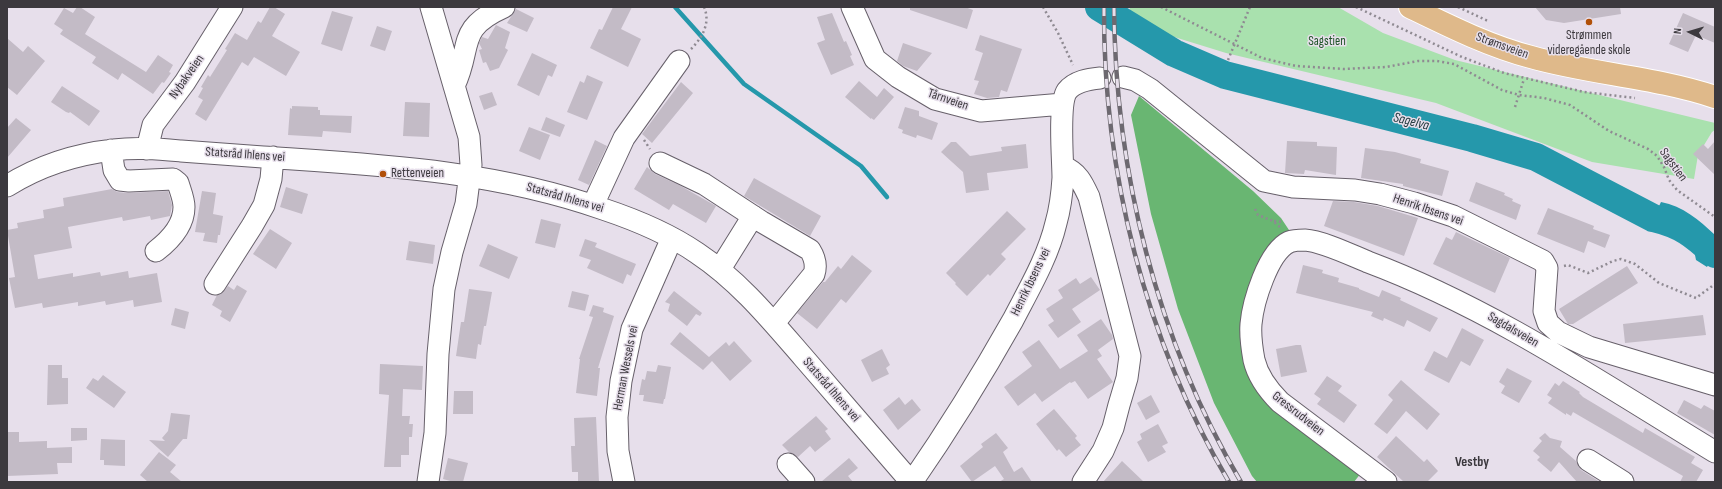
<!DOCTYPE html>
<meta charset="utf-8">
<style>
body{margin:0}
#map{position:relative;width:1722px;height:489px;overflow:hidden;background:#e7dfeb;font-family:"Sofia Sans Condensed",sans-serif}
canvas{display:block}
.frame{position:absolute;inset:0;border:8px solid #3c393e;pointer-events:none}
.north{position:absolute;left:1670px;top:12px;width:40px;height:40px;-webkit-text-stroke:3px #e7dfeb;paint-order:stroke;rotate:275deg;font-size:11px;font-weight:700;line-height:16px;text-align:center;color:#3c393e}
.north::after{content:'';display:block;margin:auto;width:14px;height:18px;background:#3c393e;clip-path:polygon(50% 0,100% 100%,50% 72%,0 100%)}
</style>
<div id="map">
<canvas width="1722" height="489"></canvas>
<div class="frame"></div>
<div class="north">N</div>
</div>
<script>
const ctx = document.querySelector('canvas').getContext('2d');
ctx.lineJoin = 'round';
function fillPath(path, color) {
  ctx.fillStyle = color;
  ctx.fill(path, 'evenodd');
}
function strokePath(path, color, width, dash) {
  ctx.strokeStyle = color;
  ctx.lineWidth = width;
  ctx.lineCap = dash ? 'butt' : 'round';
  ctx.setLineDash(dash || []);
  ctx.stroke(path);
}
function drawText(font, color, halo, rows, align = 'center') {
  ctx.font = font + ' "Sofia Sans Condensed",sans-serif';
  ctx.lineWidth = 3;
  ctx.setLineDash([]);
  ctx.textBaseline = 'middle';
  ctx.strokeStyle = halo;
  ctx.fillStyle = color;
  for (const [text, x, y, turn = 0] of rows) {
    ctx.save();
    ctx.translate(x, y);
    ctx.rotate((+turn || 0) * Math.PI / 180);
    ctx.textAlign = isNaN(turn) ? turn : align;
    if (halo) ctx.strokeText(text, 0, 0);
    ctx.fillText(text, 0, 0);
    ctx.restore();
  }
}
const green = new Path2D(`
 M1130,7H1338L1383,33L1455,60L1715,123V130L1712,132L1698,155L1694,179L1592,162L1436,103L1226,53L1129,23Z`);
const forest = new Path2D(`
 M1139,96L1253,191L1281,218L1301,248L1280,250L1263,269L1257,362L1361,473L1354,482H1257L1252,476L1214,403L1178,309L1151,214L1131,115Z`);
const water = new Path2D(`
 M1661,202C1683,206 1699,220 1715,235V253L1707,267L1696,260L1693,245L1685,236L1647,231Z`);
const stream = new Path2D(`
 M675,7L744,84L861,166L887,197`);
const river = new Path2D(`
 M1099,7L1174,53L1225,75L1472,138L1536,157L1653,218C1682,225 1693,234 1715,254`);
const building = new Path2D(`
 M77,7H80L95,17L85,34L146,72L158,55L173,65L169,72L171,73L164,83L162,82L153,94L122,73L118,80L92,63L96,57L60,34L63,30L54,24L64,8L73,13Z
 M270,7H274L285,14L272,36L300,52L286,76L254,57L248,66L242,62L206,121L195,114L203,100L198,97L203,88L201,87L208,75L210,77L227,50L225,49L235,33L247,40L258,21L261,23Z
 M613,7H632L621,29L641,39L628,67L590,48L599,29L602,30Z
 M910,7H965L973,10L967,29L910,10Z
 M1535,7H1620L1621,14L1564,23L1546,20Z
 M516,9L534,18L527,32L507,23Z
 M332,11L353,17L342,51L321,44Z
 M832,13L844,42L846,41L852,55L850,56L854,65L831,75L817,43L825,40L817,17Z
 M1683,13L1715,27V43L1696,35L1688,52L1669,44Z
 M496,25L510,32L505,48L508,50L499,68L490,71L486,62L483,63L479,50L482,49L479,43L482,37L488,39Z
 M377,26L392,31L385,51L370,46Z
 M980,35L1022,49L1007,92L1001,90L999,97L987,98L974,94L979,81L974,80L983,53L975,50Z
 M7,38L23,52L28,46L45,61L17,95L7,87Z
 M903,43L932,53L917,71L903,66L897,61Z
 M532,53L557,65L552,77L548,75L539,96L517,85Z
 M587,75L603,82L587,120L567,112L580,81L584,83Z
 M859,81L877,97L884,88L894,97L874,120L871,118V119L845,97Z
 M681,82L693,93L652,143L642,134Z
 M62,86L100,111L89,126L70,112L69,113L66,112L51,102Z
 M492,92L497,105L484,110L479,96Z
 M405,102L430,103L429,137L403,136Z
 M292,106L318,107V110H320V115L352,116L351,133L323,131L322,137L288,135L290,108L292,109Z
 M905,107L919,111V116L938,123L932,140L917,135L916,138L902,133L903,130L898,128Z
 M546,117L565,125L560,137L541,130Z
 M16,118L31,130L7,158V128Z
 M529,127L550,135L540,160L519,151Z
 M595,140L607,146L589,185L578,180Z
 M1287,141L1317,142V146L1337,147L1336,175L1305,170L1304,174L1285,173Z
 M1715,141V175L1693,154L1703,144L1708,149Z
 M951,142H956L970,156L1002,151L1001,147L1026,144L1028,168L987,173L989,190L966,193L963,172L941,152Z
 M1365,148L1395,152L1421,159L1420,163L1449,171L1442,196L1403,186V184L1361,178Z
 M647,167L655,174L679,185L716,206L706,223L673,204L669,210L634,189Z
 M754,178L821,216L810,236L744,196Z
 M1476,182L1505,193L1504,195L1513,199L1512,201L1521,205L1516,220L1469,201Z
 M286,187L308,194L302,214L280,207Z
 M112,189L117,192L128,193L168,191L172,205L170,216L151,220L150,216L123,221L122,217L68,227L72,248L34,255L38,279L73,273V277L100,272L101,276L128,271L129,278L157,273L162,302L134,307L133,300L106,305L105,301L78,306V302L43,308L42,303L15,308L9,278L15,277L7,230L18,228L17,223L44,218L43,210L64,206L63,198Z
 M202,191L216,193L213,214L223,216L220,235H218L217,243L203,241L205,233L195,232Z
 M1333,201L1354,202L1378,206L1418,218L1404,256L1324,226Z
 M1548,208L1594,226L1593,229L1610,235L1605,248L1588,241L1584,253L1537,234Z
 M1007,211L1026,229L1001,254L1006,259L990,276L988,274L967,296L955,284L956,283L946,273Z
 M541,219L561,224L555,248L535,243Z
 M270,229L292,243L276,269L253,254Z
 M1456,232L1510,258L1495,293L1433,264L1446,237L1452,240Z
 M585,239L597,243L595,247L636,264L631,276L627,274L623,284L587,268L591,260L579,256Z
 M409,241L435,245L433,264L406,260Z
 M488,244L518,257L509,279L479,266Z
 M852,255L872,271L846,303L841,299L817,329L797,313L823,282H825L838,266L841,269Z
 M1303,265L1323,270L1322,273L1339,278L1338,282L1359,288V289L1379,297L1382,290L1401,298L1400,300L1438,318L1430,332L1407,320L1404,327L1384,318L1383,321L1371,316L1373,312L1296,293Z
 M1627,266L1638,283L1573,324H1568L1559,309Z
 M1091,277L1100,290L1072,309L1081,322L1058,338L1048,325L1054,321L1046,309L1063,298L1058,290L1076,278L1080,284Z
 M237,285L247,291L230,322L220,316L222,311L212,305L217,295L221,294L228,286L234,290Z
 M469,289L492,292L486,326H484L481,345L478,344L476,359L456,356L461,322H464Z
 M572,291L589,295L585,311L568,307Z
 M674,291L702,313L700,316L696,314L687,326L668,311L670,304L665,302Z
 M593,305L604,308L603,312L614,316L598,368H600L597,396L576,393L580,359H579L593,317L589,316Z
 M175,308L189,312L185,329L171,325Z
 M1703,315L1706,335L1625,343L1623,324Z
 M1101,319L1112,335L1113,339L1098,350L1102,356L1097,359L1113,382L1088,399L1075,381L1071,383L1070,382L1042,402L1035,393L1018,406L1004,387L1032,366L1022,352L1039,340L1060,369L1088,351L1077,335Z
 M1462,328L1484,340L1470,366L1461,361L1449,383L1424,370L1434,351L1447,358Z
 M680,332L709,357L726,342L729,346L734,341L752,361L730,381L712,361L703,370L670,344Z
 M1296,345H1301L1307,372L1281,377L1276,349Z
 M882,349L890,365L886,368L889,374L872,382L861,360Z
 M380,364L423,366L422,390L403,389L402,416H410L409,424H413L412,437H409V455H401V467H384L389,395L379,394Z
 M48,365H62V378H68V404L47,405Z
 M658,365L671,367L665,399H664L663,404L643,401L644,395H639L642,379L645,380L647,371L656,372Z
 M1507,368L1532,381L1519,403L1501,393L1505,386L1499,382Z
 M103,375L126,392L114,408L86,388L93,378L98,381Z
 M1327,376L1342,386L1338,391L1357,405L1344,423L1317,404L1321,399L1314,394Z
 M1401,380L1440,414L1427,430L1406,411L1387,434L1374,424L1393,400L1388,395Z
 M1563,381L1580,392L1579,393L1583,397L1643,433L1645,428L1695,457L1691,463L1703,470L1696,482H1680L1683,476L1573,412L1571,416L1566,413V415L1548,403L1552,398L1547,395L1555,383L1559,386Z
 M454,391H473V414H453Z
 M1151,395L1160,412L1146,420L1137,403Z
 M899,397L905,405L912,399L921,410L898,430L883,410Z
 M1684,400L1701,409L1704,405L1715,411V435L1677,413Z
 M1054,409L1077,436L1075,438L1081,445L1066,457L1059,449L1057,451L1036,424Z
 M171,413L190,415L187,439H183L168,457L149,440L165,441L162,438L168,431Z
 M816,416L828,429L825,431L831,439L815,452L810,446L798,457L789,452L782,445Z
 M596,417L599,482H578V472H572L571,446H575L574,418Z
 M1158,424L1168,443L1162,446L1166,452L1148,462L1137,442L1142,439L1140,434Z
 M71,428H87V440L71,441Z
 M7,432H19V442L47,441V448L72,447V463H57L58,474L7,476Z
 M996,433L1008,448L1003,452L1014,472L1022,467L1032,482H999L1004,479L995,466L972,482L960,466L983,447L981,444Z
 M1545,433L1550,438L1562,441L1560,447L1576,461L1578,466L1581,470L1600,482H1577L1559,462L1551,472L1537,460L1540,457L1533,451L1542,441L1539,438Z
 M1396,436L1424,462L1427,459L1438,471L1427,482H1404L1377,457Z
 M101,439L125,440V466L104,465V460H100Z
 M159,452L176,465L170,472L182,482H148L140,475Z
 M448,458L468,463L463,482H454L443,479Z
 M849,458L858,468L848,476L853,482H821Z
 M1122,461L1144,482H1103Z`);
const path = new Path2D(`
 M1043,7L1058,33L1073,65
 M1161,7L1262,58L1296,66L1344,69L1386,67L1418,61H1437L1454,64L1502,90L1519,95L1544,98L1570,105L1609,131L1648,149L1657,156L1664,167L1669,180L1677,190L1715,217
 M1356,7L1462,57L1504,73L1584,92L1635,98
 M1458,7L1488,21
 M691,49C702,38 711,23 704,7
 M1228,60L1250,7
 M1515,107L1524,79
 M644,140L650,149
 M1255,209L1258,215L1273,221L1281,228
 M1274,221L1283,222
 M1564,266L1568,265L1588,273L1613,261L1621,259L1635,264L1659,283L1696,298L1715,284`);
const minor = new Path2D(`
 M852,7L875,59L898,77L935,99L981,111L1063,104
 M1123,77L1135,80L1150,89L1264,181L1293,187L1355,190L1380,194L1414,203L1453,216L1543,261L1547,268L1544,311L1548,323L1558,332L1589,347L1715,385
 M454,86C473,46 455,29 504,7
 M147,149L153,125L185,82L232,7
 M111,150L114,170L120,180L129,181L173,179L178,183C180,190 184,199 184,207C184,225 169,241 156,251
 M660,163L704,184L762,222L810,250C815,258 817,265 814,274L774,323
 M1063,167C1078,172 1083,184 1089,197L1130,356L1127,378L1119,405L1113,428L1103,451L1083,482
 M7,186C39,166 76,154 114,150C136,147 158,149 181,151C208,153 235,155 263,157C379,165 492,170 603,209C636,220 668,233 697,253C739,281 770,319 803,357C839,399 875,440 911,482
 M593,205L624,138L679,61
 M720,269L753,216
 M215,284L252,226L264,205L271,179L273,157
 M1588,460L1623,482
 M788,464L804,482
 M428,482L435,433L438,354L444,289L452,252L466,204L471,165L469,137L431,7
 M624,482L618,451L617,417L621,381L632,329L672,238
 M912,482C948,430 982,375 1013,320C1029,289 1048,257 1056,223C1060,209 1062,194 1063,178C1063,161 1058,104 1067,91C1075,81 1089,79 1100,78
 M1386,482L1280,402C1268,390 1258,377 1254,360C1252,349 1250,336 1251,324C1253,302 1268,252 1289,242C1294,240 1300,240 1305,240C1322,241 1351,255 1368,262C1491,308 1603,384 1715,452`);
const major = new Path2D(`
 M1410,7C1449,26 1489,46 1531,57C1591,74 1655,77 1715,97`);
const rail = new Path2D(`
 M1104,7C1103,172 1145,340 1229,482
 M1114,7C1115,172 1157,340 1241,482`);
const markers = [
 [1589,22,4,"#b15009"],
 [383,174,4,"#b15009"]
];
const poiNames = [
 ["Strømmen",1589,36],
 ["videregående skole",1589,51],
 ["Rettenveien",391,174,"left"]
];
const parkNames = [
 ["Sagstien",1327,42]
];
const streetNames = [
 ["Strømsveien",1502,46,20],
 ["Nybakveien",187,77,-55],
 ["Tårnveien",948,100,19],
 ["Statsråd Ihlens vei",245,155,4],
 ["Sagstien",1673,165,54],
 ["Statsråd Ihlens vei",565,198,16],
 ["Henrik Ibsens vei",1428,210,19],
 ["Henrik Ibsens vei",1031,282,-64],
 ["Sagdalsveien",1513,330,30],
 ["Herman Wessels vei",626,368,-79],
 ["Statsråd Ihlens vei",831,390,49],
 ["Gressrudveien",1298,414,38]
];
const waterNames = [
 ["Sagelva",1411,122,14]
];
const neighbourhoodNames = [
 ["Vestby",1472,462]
];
fillPath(green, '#a9e1ae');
fillPath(forest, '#69b672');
fillPath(water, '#2598ab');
strokePath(stream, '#2598ab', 4.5);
strokePath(river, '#2598ab', 28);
fillPath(building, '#c3bbc6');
strokePath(minor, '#67606a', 23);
strokePath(major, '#fff', 24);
strokePath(path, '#8f8a92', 2.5, [2, 3]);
strokePath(minor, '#fff', 21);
strokePath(major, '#dfb98a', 22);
strokePath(rail, '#6d6970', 4.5);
strokePath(rail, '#e7dfeb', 3, [9]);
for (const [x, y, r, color] of markers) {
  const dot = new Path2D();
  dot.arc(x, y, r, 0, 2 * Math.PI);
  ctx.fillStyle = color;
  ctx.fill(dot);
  strokePath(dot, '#e7dfeb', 1.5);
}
drawText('13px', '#3c393e', '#e7dfeb', poiNames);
drawText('13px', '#1d5326', '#e7dfeb', parkNames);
drawText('13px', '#3c393e', '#e7dfeb', streetNames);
drawText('italic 14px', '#20383d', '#e7dfeb', waterNames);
drawText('bold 14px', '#3c393e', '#e7dfeb', neighbourhoodNames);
</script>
